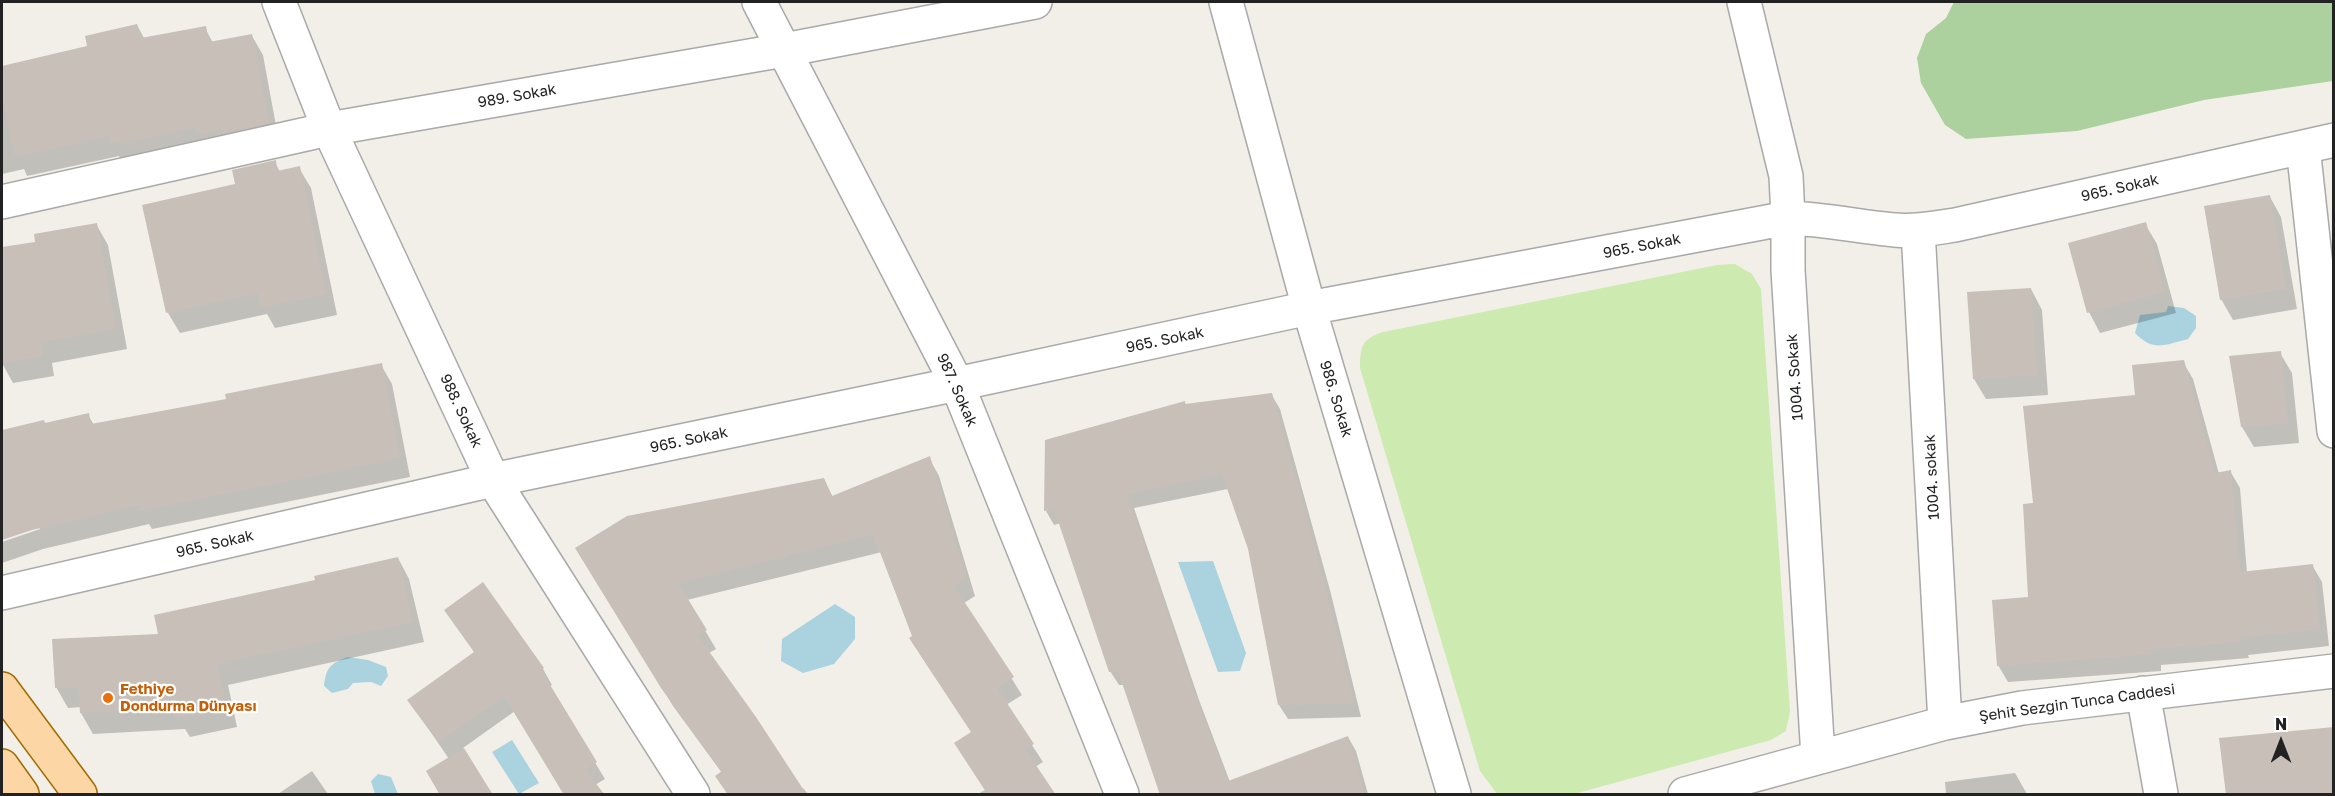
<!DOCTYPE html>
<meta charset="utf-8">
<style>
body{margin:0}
#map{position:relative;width:2335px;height:796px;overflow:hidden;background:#f2efe9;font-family:"Golos Text",sans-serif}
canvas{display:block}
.frame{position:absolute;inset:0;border:3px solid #222;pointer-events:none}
.north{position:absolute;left:2251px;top:712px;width:60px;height:60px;-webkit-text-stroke:4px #fff;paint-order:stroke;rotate:0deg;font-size:16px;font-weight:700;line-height:24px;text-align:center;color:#222}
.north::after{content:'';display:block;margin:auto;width:21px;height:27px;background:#222;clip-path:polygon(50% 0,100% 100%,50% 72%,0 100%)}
</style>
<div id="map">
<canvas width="2335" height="796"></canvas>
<div class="frame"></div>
<div class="north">N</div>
</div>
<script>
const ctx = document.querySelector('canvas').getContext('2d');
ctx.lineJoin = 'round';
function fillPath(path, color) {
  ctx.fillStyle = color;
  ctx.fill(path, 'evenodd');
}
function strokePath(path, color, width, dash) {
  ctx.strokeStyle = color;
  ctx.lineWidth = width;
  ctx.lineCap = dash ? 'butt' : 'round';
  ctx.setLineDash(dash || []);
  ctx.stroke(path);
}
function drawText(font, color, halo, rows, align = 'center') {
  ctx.font = font + ' "Golos Text",sans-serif';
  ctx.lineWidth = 4.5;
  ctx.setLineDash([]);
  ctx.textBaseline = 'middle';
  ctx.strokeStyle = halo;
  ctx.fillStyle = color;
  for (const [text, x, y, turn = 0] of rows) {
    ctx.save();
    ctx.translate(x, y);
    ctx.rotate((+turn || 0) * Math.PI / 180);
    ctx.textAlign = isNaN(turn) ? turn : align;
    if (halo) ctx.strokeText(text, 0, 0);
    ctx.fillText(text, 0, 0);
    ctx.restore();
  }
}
const grass = new Path2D(`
 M1735,264L1752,274L1761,289L1790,712L1786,731L1771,740L1574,794H1497L1480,771L1360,368C1360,346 1362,339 1383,332L1717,265Z`);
const forest = new Path2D(`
 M1954,2H2333V81L2204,100L2077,131L1966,139L1945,125L1921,83L1917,58L1926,34L1946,18Z`);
const water = new Path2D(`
 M2168,306L2184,308L2196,316V328L2188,339C2165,345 2153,352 2135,333L2140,315L2166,312Z
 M1213,561L1246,653L1240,671L1218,672L1178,562Z
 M835,604L855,617V639L834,664L803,673L781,661L782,639Z
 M348,657L368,660L386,667L388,676L381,686L371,682L353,683L348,689L332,693L324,686C326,667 331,663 348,657Z
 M512,740L539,783L519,794L492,752Z
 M378,774L391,777L398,794H375L371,781Z`);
const shadow = new Path2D(`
 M137,25L144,38L205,28L213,43L252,36L263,55L279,142L123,163L119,156L27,176L24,169L2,174V67L89,47Z
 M275,162L280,172L299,168L311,188L337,315L275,328L267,314L180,333L168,313L237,185Z
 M2270,197L2281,217L2297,309L2233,320L2221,299Z
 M96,224L108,245L127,349L52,363L54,376L13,383L2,363V249L37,243Z
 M2145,224L2157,244L2176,313L2100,333L2089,312Z
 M2031,289L2042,310L2048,395L1986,399L1974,379Z
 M2280,353L2292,373L2299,443L2254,447L2242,427Z
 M2183,362L2193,379L2219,474L2230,471L2240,488L2247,573L2312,565L2322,582L2329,646L2248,655L2249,658L2161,665V671L2008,682L1998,665L2030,599L2035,505L2137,396Z
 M381,365L392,384L410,477L152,529L149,524L43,549L2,563V542L40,529L39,526L2,539V432L44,422L46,425L88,415L94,425L228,400Z
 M1271,394L1280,409L1330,590L1361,717L1288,719L1279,705L1249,549L1228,489L1134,508L1199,700L1230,782L1348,737L1356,751L1368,794H1162L1124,685H1119L1110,671L1061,523L1054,525L1046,511L1185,402L1186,405Z
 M929,458L939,476L975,596L964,603L1022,695L1006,705L1043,762L1035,767L1054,794H978L985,790L972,733L921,656L882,552L687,600L716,649L709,653L801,789L803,788L808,794H728L722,773L673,706L587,565L823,480L833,497Z
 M398,558L409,579L424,642L228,685L237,727L190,737L185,729L93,734L81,713V707L68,708L56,687L160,636L317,581Z
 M483,584L543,669L552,685L549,687L605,779L595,785L515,711L463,748L491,794L449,759L409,700L475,653L446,610Z
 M312,771L328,794H278Z
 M2015,773L2027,794H1946L1945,782Z`);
const building = new Path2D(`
 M137,24L141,38L206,26L209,42L252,34L269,123L224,133V129L197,134L196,127L128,143V141L110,144L108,136L15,157L2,97V66L87,46L85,36Z
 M276,160L277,171L300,166L326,294L261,308L258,293L166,313L142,205L235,184L232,170Z
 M2270,195L2286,289L2220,300L2204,206Z
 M2146,222L2165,292L2087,313L2068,243Z
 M97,223L116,329L41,342L43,356L2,363V247L35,242L34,234Z
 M2031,288L2037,375L1973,379L1967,292Z
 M2281,351L2288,423L2241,427L2229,356Z
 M2184,360L2215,473L2231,470L2240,572L2313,564L2320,629L2240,638V642L2152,649L2153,654L1997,666L1992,600L2028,597L2023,504L2033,503L2023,406L2135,395L2132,365Z
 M382,363L400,458L140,511L139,505L32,530L2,540V430L44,420L45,423L89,413L91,424L226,399L225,394Z
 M1272,393L1322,574L1354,703L1278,705L1248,549L1222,474L1127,494L1191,684L1228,781L1348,736L1365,795H1160L1118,671L1109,672L1054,509L1044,511L1045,440L1185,401V404Z
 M930,456L966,578L954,586L1014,677L997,688L1034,744L1025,749L1056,795H988L954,743L971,732L909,638L912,636L873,534L678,583L707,630L698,636L756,717L807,795H728L715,776L722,771L661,688L575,548L627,516L824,478L832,496Z
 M398,557L413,622L217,664L227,706L176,718L174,709L80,713L78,687L55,688L52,639L158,634L154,615L315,580L314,576Z
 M483,582L544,668L541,670L597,762L585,770L605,795H564L504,696L438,742L407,700L474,652L444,610Z
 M2334,727V795H2226L2219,738Z
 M464,748L493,795H440L426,771Z`);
const minor = new Path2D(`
 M279,2L329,129L493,480L693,794
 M759,2L957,384L1122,794
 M1226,2L1309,308L1454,794
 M1744,2L1786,176L1788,218V270L1818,757
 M2303,147L2334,431
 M2,202L329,129L784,50L1035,2
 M1918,230L1945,723
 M2,593L493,480L957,384L1309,308L1788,218C1825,219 1859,227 1895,230C1915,232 1935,228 1955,225L2334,140
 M2143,693L2161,794
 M1685,794L1945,723L2022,708L2334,671`);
const major = new Path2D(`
 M2,689L80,794
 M2,766L22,794`);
const markers = [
 [108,698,6,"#e8710a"]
];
const streetNames = [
 ["989. Sokak",517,96,-10],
 ["965. Sokak",2120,188,-13],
 ["965. Sokak",1642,246,-11],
 ["965. Sokak",1165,340,-12],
 ["1004. Sokak",1795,377,-94],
 ["987. Sokak",957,390,66],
 ["986. Sokak",1336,399,73],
 ["988. Sokak",461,411,65],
 ["965. Sokak",689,440,-12],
 ["1004. sokak",1932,477,-93],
 ["965. Sokak",215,544,-13],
 ["Şehit Sezgin Tunca Caddesi",2077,703,-8]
];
const foodNames = [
 ["Fethiye",120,689],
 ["Dondurma Dünyası",120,706]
];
fillPath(grass, '#cdebb0');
fillPath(forest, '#add19e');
fillPath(water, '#aad3df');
fillPath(shadow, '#0003');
fillPath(building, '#c7bfb8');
strokePath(minor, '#a9a9a9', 36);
strokePath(major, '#a06b00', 36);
strokePath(minor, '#fff', 33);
strokePath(major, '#fcd6a4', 33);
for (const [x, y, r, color] of markers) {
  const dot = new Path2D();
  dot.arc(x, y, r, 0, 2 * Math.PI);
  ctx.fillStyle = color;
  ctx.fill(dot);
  strokePath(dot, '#fff', 2);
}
drawText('15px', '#222', '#fff', streetNames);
drawText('bold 15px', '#c56008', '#fff', foodNames, 'left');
</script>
